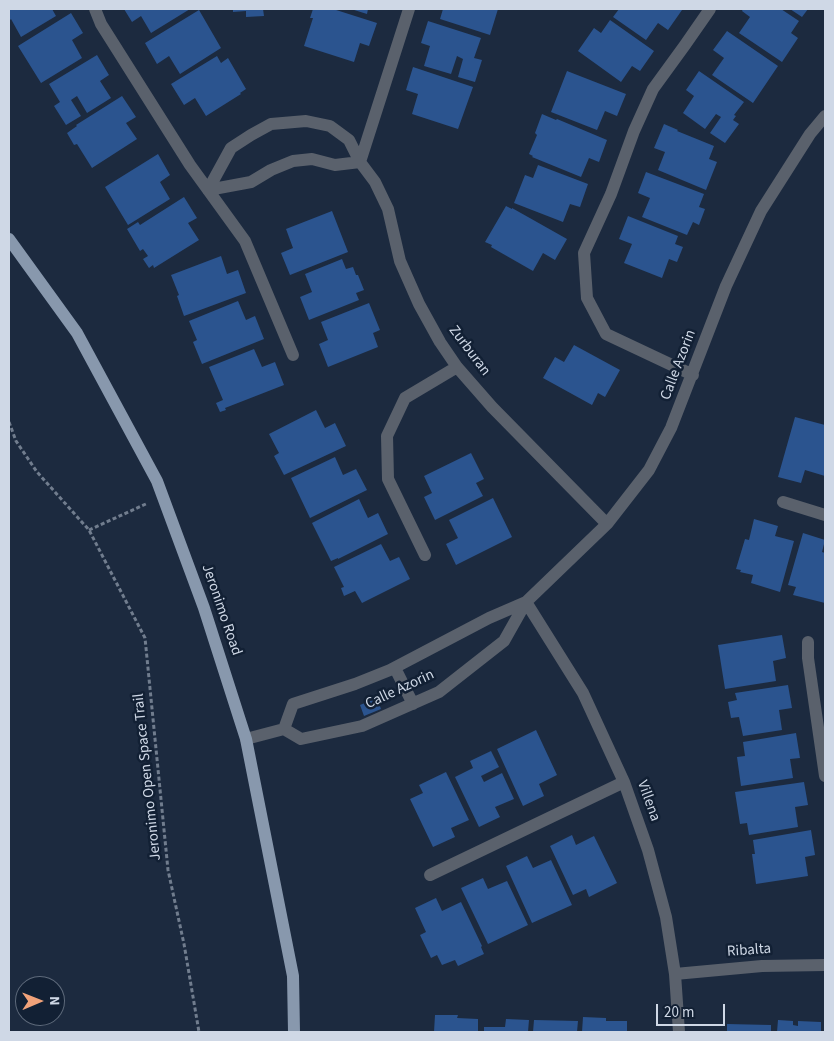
<!DOCTYPE html>
<style>
body{margin:0}
#map{position:relative;width:834px;height:1041px;overflow:hidden;background:#1c2a3f;font-family:"Source Sans 3",sans-serif}
canvas{display:block}
.frame{position:absolute;inset:0;border:10px solid #cfd8e6;pointer-events:none}
.north{position:absolute;left:15px;top:976px;width:50px;height:50px;box-sizing:border-box;background:#122034;border:1px solid #5e6a7b;border-radius:50%;rotate:89deg;font-size:14px;font-weight:700;line-height:20px;text-align:center;color:#cfd8e6}
.north::after{content:'';display:block;margin:auto;width:18px;height:22px;background:#f0a27a;clip-path:polygon(50% 0,100% 100%,50% 72%,0 100%)}
.scale{position:absolute;left:656px;top:1004px;width:69px;height:22px;box-sizing:border-box;border:2px solid #cfd8e6;border-top:0;padding-left:6px;font-size:15px;line-height:18px;white-space:nowrap;color:#cfd8e6;-webkit-text-stroke:4px #122034;paint-order:stroke}
</style>
<div id="map">
<canvas width="834" height="1041"></canvas>
<div class="frame"></div>
<div class="north">N</div>
<div class="scale">20 m</div>
</div>
<script>
const ctx = document.querySelector('canvas').getContext('2d');
ctx.lineJoin = 'round';
function fillPath(path, color) {
  ctx.fillStyle = color;
  ctx.fill(path, 'evenodd');
}
function strokePath(path, color, width, dash) {
  ctx.strokeStyle = color;
  ctx.lineWidth = width;
  ctx.lineCap = dash ? 'butt' : 'round';
  ctx.setLineDash(dash || []);
  ctx.stroke(path);
}
function drawText(font, color, halo, rows, align = 'center') {
  ctx.font = font + ' "Source Sans 3",sans-serif';
  ctx.lineWidth = 5;
  ctx.setLineDash([]);
  ctx.textBaseline = 'middle';
  ctx.strokeStyle = halo;
  ctx.fillStyle = color;
  for (const [text, x, y, turn = 0] of rows) {
    ctx.save();
    ctx.translate(x, y);
    ctx.rotate((+turn || 0) * Math.PI / 180);
    ctx.textAlign = isNaN(turn) ? turn : align;
    if (halo) ctx.strokeText(text, 0, 0);
    ctx.fillText(text, 0, 0);
    ctx.restore();
  }
}
const building = new Path2D(`
 M9,9H52L56,16L21,37L11,19L9,21Z
 M124,9H190L151,33L141,16L132,22Z
 M233,9H263L264,16L246,17V11L233,12Z
 M313,9H333L377,23L369,46L360,43L354,62L304,46L313,18H310Z
 M351,9H368L367,14Z
 M443,9H498L490,35L440,19Z
 M619,9H680L682,10L668,30L658,23L646,40L613,17Z
 M743,9H781L799,21L791,33L798,38L782,62L739,33L750,17L742,11Z
 M790,9H808L802,17Z
 M199,10L221,48L180,74L169,56L157,64L145,43Z
 M71,13L83,33L72,40L82,58L41,83L18,46Z
 M610,20L654,51L640,71L632,66L621,82L578,51L594,28L601,33Z
 M428,21L481,38L474,58L482,60L475,82L458,77L463,59L457,56L451,74L424,66L430,46L421,43Z
 M727,31L778,66L753,103L712,75L724,58L713,50Z
 M97,55L109,75L100,81L111,98L87,113L77,96L71,100L81,116L66,125L54,106L60,102L49,84Z
 M217,56L221,63L228,58L246,89L240,93L241,94L206,116L195,98L184,105L171,84Z
 M413,67L473,87L458,129L412,114L418,94L406,90Z
 M567,71L626,94L617,116L605,111L597,130L551,112Z
 M699,71L744,102L734,115L736,116L733,120L739,124L725,143L710,133L721,117L716,114L705,129L683,113L694,96L686,90Z
 M122,96L136,117L126,123L137,139L92,168L77,144L74,145L67,133L77,126L76,125Z
 M542,114L556,120L557,119L607,140L599,162L589,158L581,177L532,157L533,156L529,154L537,135L535,133Z
 M664,124L678,130L677,131L714,146L709,159L717,162L706,190L658,170L665,152L654,148Z
 M158,154L170,175L160,182L170,199L128,225L105,187Z
 M538,165L588,184L580,207L570,204L563,222L514,203L525,175L533,178Z
 M646,172L704,194L699,207L705,209L699,225L693,222L687,235L642,217L650,198L638,193Z
 M184,197L197,218L188,223L199,240L154,268L153,265L149,268L143,259L148,256L143,249L140,251L127,229L138,222L140,225Z
 M506,206L512,209V208L567,239L555,260L543,253L533,271L491,247L492,245L485,242Z
 M332,211L348,252L290,275L281,253L293,248L286,229Z
 M628,216L678,236L675,244L683,247L677,262L669,259L662,278L624,263L632,244L619,239Z
 M221,256L227,274L238,270L246,293L184,316L177,296L179,295L171,275Z
 M342,259L346,269L353,267L356,275H358L364,290L356,293L359,300L309,320L300,297L312,292L305,274Z
 M238,301L246,320L255,316L264,339L202,364L193,342L197,340L189,321Z
 M369,303L380,330L373,333L378,347L328,367L319,344L328,340L321,322Z
 M574,345L620,370L605,397L598,393L592,405L543,378L555,357L564,362Z
 M254,349L262,367L275,362L284,385L225,408L226,410L220,412L216,403L223,400L209,367Z
 M316,410L325,428L335,423L346,446L284,475L274,456L279,453L269,434Z
 M795,417L825,425V476L805,470L801,483L778,477Z
 M471,453L484,479L476,483L483,496L435,520L424,497L432,493L424,476Z
 M335,457L343,475L356,469L367,490L310,518L291,478Z
 M493,498L512,537L456,565L446,544L458,538L449,520Z
 M359,499L368,518L378,513L388,534L338,559V558L331,561L312,523Z
 M754,519L778,526L775,536L794,541L780,592L751,583L753,575L740,572L741,570L736,569L745,539L749,540Z
 M803,533L825,540L822,552L825,553V603L793,595L796,587L788,585Z
 M381,544L390,561L399,557L410,579L362,603L355,591L344,596L341,588L344,587L334,567Z
 M782,635L786,658L773,661L776,681L725,689L718,645Z
 M788,685L792,708L779,710L782,730L743,736L739,717L731,718L728,702L737,700L735,693Z
 M377,698L381,709L364,716L360,705Z
 M536,730L557,775L539,784L544,796L523,806L497,749Z
 M796,733L800,758L790,759L793,778L741,786L737,757L745,756L743,742Z
 M491,751L499,767L481,776L484,782L502,773L514,799L495,807L500,817L479,827L455,777L473,768L470,761Z
 M446,772L469,820L451,828L455,837L433,847L410,799L423,793L419,785Z
 M804,782L808,805L795,807L798,827L749,835L747,823L740,824L735,792Z
 M811,830L815,855L805,857L808,876L756,884L752,854H755L753,840Z
 M572,835L576,845L594,836L617,883L589,897L586,889L573,895L550,846Z
 M527,856L533,868L551,860L572,905L532,923L506,866Z
 M483,878L488,889L507,881L528,925L488,944L461,888Z
 M436,898L442,911L461,902L482,946L481,947L484,954L458,966L455,960L442,965L437,955L431,958L420,935L426,932L415,908Z
 M435,1015H458L457,1018L478,1019V1032H434Z
 M583,1017L606,1018V1021H627V1032H582Z
 M506,1019L529,1020L528,1032H484V1027H505Z
 M534,1020L578,1021L577,1032H533Z
 M778,1020L793,1021V1025L798,1026V1021L821,1022V1032H777Z
 M727,1024L771,1025V1032H727Z`);
const path = new Path2D(`
 M9,422L16,441L37,472L89,530L145,638L168,870L184,944L199,1032
 M89,530L148,503`);
const minor = new Path2D(`
 M95,9L101,24L190,165L245,241L293,355
 M360,162L409,9
 M208,190L231,148L251,135L271,124L306,121L330,126L349,140L360,162L375,182L388,209L400,261L419,304L440,342L457,367L492,407L607,524
 M208,190L251,182L271,170L293,161L312,159L335,165L360,162
 M693,375L606,334L587,298L584,253L611,194L634,131L653,89L685,45L710,9
 M783,502L825,515
 M425,555L388,479L387,436L405,398L457,367
 M526,602L583,693L624,782L648,850L666,917L675,974L679,1032
 M808,642V658L825,776
 M395,668L413,704
 M284,729L293,704L355,684L390,670L489,618L526,602
 M246,739L284,729L301,739L362,726L439,692L504,641L526,602L607,524L649,470L671,428L726,286L761,211L810,134L825,116
 M430,875L624,782
 M675,974L762,966L825,965`);
const major = new Path2D(`
 M9,239L77,333L157,481L204,608L246,739L293,976L294,1032`);
const streetNames = [
 ["Zurburan",469,351,53],
 ["Calle Azorin",679,365,-69],
 ["Jeronimo Road",221,610,71],
 ["Calle Azorin",400,690,-25],
 ["Jeronimo Open Space Trail",148,777,-96],
 ["Villena",648,801,70],
 ["Ribalta",749,951,-4]
];
fillPath(building, '#2b548f');
strokePath(path, '#717d8e', 3, [4, 2.5]);
strokePath(minor, '#5a616c', 12);
strokePath(major, '#8898ad', 12);
drawText('15px', '#cfd8e6', '#122034', streetNames);
</script>
